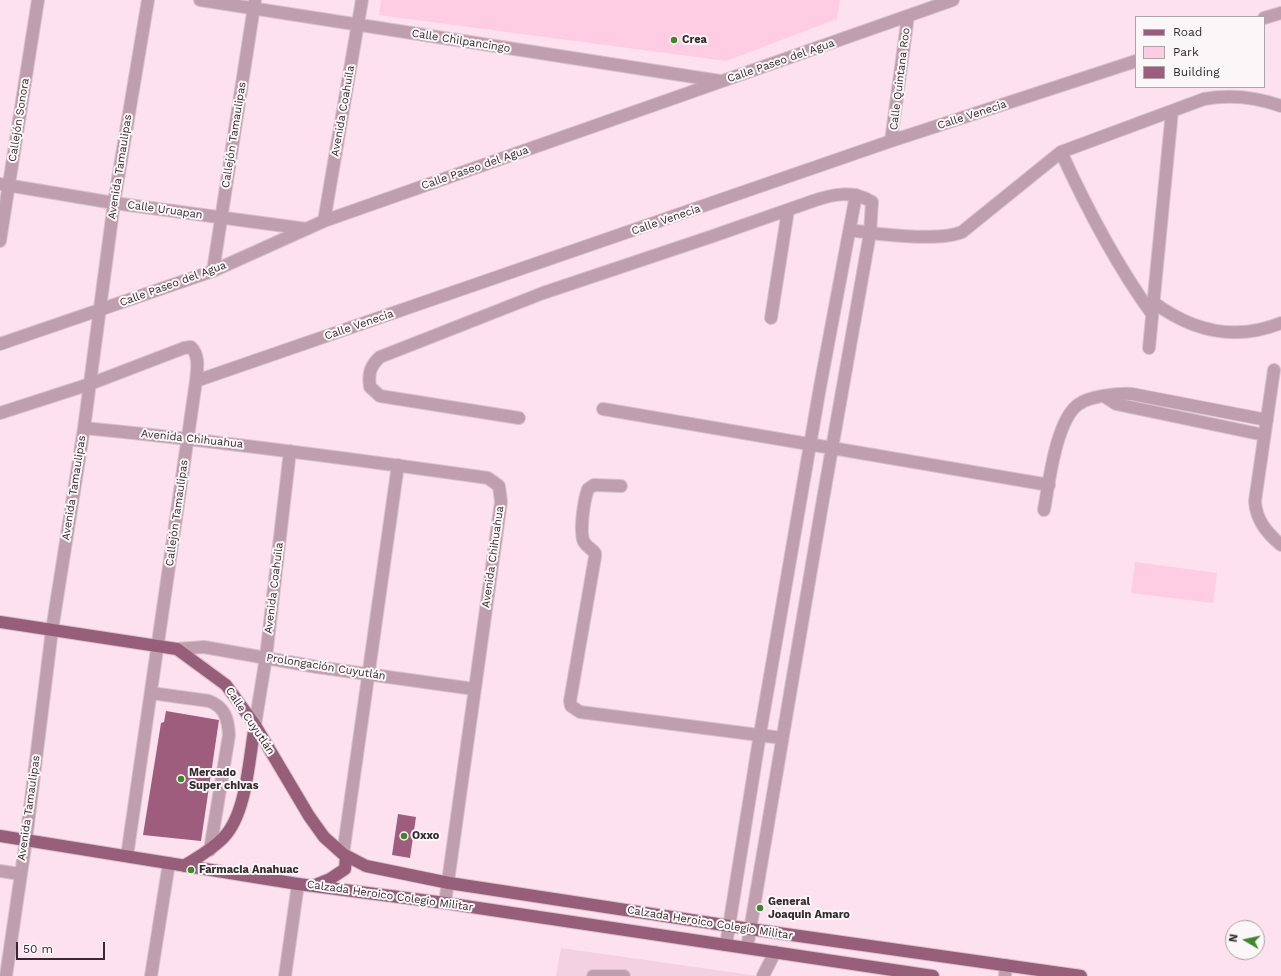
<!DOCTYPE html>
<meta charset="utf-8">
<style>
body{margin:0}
#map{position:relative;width:1281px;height:976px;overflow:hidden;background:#fde1ee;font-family:"Work Sans",sans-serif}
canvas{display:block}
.legend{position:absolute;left:1135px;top:16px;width:130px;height:72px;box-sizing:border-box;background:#fbf6f8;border:1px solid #aba4a8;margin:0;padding:5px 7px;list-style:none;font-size:12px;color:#342a2f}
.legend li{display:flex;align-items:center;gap:8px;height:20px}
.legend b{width:20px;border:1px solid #aba4a8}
.north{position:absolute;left:1225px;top:920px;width:40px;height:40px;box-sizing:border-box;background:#fbf6f8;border:1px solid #aba4a8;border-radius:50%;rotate:279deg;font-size:11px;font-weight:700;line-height:16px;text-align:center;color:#342a2f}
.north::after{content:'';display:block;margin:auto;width:14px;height:18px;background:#40862a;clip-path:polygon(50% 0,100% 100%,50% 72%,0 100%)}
.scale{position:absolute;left:16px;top:942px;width:89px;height:18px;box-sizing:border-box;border:2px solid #342a2f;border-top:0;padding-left:5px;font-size:12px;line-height:14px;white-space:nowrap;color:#342a2f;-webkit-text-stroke:3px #fbf6f8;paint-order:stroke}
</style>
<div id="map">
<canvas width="1281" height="976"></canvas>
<ul class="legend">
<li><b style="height:5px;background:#975e7a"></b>Road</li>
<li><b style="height:11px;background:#fecce3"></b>Park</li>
<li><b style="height:11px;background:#9f5d7e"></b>Building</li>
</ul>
<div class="north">N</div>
<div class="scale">50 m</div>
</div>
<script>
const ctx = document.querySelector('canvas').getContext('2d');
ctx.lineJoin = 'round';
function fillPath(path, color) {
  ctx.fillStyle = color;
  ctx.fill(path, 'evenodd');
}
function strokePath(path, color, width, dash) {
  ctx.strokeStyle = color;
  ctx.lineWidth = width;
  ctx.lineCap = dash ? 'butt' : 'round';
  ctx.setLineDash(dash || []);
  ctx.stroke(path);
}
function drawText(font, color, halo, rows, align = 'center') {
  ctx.font = font + ' "Work Sans",sans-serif';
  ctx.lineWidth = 4;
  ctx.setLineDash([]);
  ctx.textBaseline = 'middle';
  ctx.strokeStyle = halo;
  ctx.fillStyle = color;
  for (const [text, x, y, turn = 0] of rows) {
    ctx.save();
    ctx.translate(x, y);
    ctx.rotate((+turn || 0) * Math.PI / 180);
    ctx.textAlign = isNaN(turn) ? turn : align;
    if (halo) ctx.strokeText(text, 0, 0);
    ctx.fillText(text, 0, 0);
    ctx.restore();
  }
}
const built = new Path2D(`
 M561,948L758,976H556Z`);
const green = new Path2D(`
 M381,0H840L837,19L726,61L379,15Z
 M1135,562L1217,573L1213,603L1131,593Z`);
const building = new Path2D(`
 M166,711L219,720L201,841L143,835L161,723L164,722Z
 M398,814L416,817L410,858L392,855Z`);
const minor = new Path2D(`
 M200,0L720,81
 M1264,18L1281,13
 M891,141L908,16
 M1061,152C1087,209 1115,263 1152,314
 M0,184L114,203L307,229
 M324,221L362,0
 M850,230C876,234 939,242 962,232L1061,152L1204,99C1231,94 1256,97 1281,106
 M0,241L38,0
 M213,271L255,0
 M1153,302C1192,331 1234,342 1281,323
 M771,318L788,210
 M0,344L213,271L324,221L953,0
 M1149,348L1172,111
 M1274,370L1255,501C1256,520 1267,533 1281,545
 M196,381L891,141L1136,61
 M1104,396L1116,404L1264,435
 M603,409L1049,485
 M0,413L90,384L184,348L191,347C200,356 197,370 196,381L127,856
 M519,418L380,396L370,387C368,374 370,366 380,357L543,293L713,236L813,201C833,194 853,190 872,202L870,233L822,505L747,948
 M84,428C219,441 353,459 488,478L499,486L501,502L445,903
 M621,486L594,485L588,489C584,500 579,532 584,542C587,547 592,549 595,553V557L570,701L571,706L580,712L782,738
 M1044,510C1049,483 1056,419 1079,404C1090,396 1118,393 1132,394L1267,420
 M177,649L204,647L317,667L474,689
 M151,693L209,701C225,707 228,719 229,735L210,850
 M255,725L266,657L290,451
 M343,854L398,465
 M0,871L20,874
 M726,945L760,734L820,387L856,195
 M6,976L26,840L52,630L84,428L114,203L148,0
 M151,976L169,863
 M285,976L298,884
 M593,976H624
 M763,976L775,952
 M1005,976L1006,965`);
const major = new Path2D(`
 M0,622L177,649L226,685L255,725L309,816L324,837L343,854L366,866L449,883L750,929L1081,976
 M0,836L298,884L445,903L933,976
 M184,866C198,857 213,849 224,837C247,813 249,757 255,725
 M315,885L330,879L345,869L346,856`);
const markers = [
 [674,40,4,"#40862a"],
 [181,779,4,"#40862a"],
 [404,836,4,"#40862a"],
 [191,870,4,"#40862a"],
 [760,908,4,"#40862a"]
];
const poiNames = [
 ["Crea",682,40],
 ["Mercado",189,773],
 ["Super chivas",189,786],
 ["Oxxo",412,836],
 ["Farmacia Anahuac",199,870],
 ["General",768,902],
 ["Joaquin Amaro",768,915]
];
const streetNames = [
 ["Calle Chilpancingo",461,41,9],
 ["Calle Paseo del Agua",781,61,-19],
 ["Calle Quintana Roo",900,79,-83],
 ["Avenida Coahuila",343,111,-80],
 ["Calle Venecia",972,115,-18],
 ["Callejón Sonora",19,120,-81],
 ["Callejón Tamaulipas",234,135,-81],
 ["Avenida Tamaulipas",120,167,-81],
 ["Calle Paseo del Agua",475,168,-19],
 ["Calle Uruapan",165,210,8],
 ["Calle Venecia",666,220,-19],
 ["Calle Paseo del Agua",173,284,-20],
 ["Calle Venecia",359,325,-19],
 ["Avenida Chihuahua",192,439,6],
 ["Avenida Tamaulipas",74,488,-81],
 ["Callejón Tamaulipas",177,513,-82],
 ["Avenida Chihuahua",493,557,-82],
 ["Avenida Coahuila",274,588,-83],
 ["Prolongación Cuyutlán",326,667,9],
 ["Calle Cuyutlán",250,721,56],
 ["Avenida Tamaulipas",29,808,-82],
 ["Calzada Heroico Colegio Militar",390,896,8],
 ["Calzada Heroico Colegio Militar",710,923,9]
];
fillPath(built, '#f3d1e1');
fillPath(green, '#fecce3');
fillPath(building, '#9f5d7e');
strokePath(minor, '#d9c0cc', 14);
strokePath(major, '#d9c0cc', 14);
strokePath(minor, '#bf9ead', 12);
strokePath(major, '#975e7a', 12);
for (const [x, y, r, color] of markers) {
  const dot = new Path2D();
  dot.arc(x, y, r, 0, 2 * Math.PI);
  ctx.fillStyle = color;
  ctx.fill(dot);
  strokePath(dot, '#fbf6f8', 1.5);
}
drawText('bold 11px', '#342a2f', '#fbf6f8', poiNames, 'left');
drawText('11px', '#342a2f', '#fbf6f8', streetNames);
</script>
